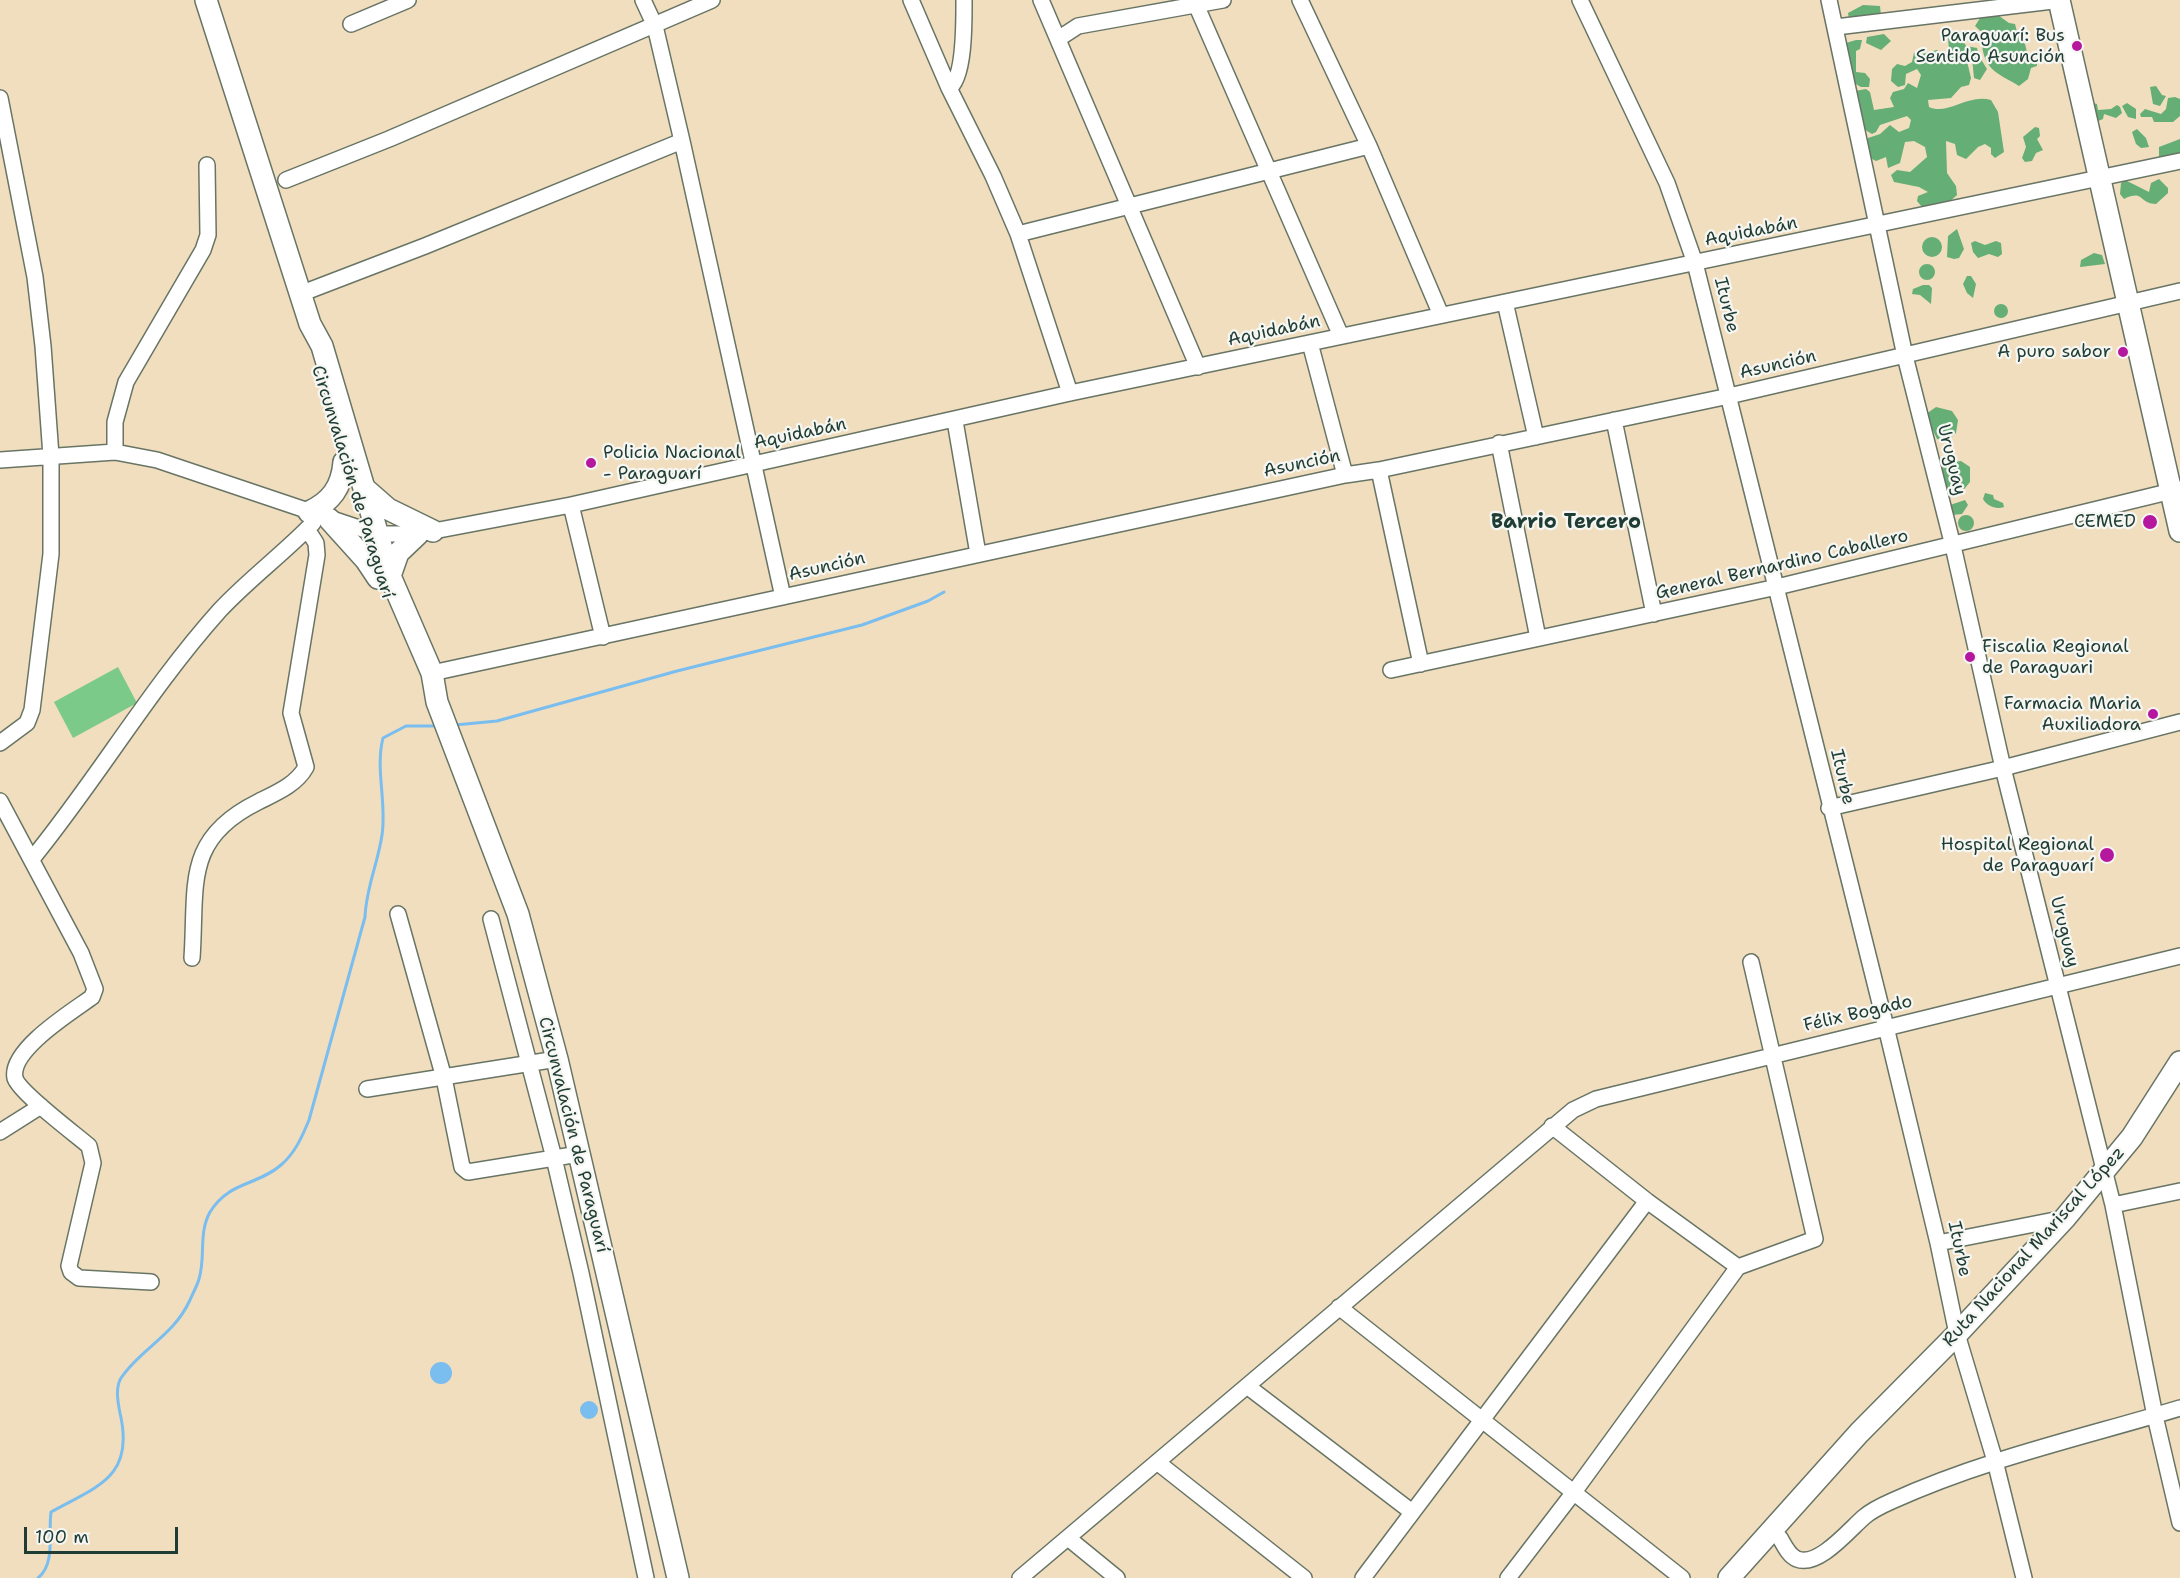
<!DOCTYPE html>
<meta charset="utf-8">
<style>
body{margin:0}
#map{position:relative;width:2180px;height:1578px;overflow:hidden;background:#f1debf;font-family:"Shantell Sans",sans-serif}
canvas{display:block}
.scale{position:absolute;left:24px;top:1527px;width:154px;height:27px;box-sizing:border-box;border:3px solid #1f3d34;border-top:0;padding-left:8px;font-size:18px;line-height:21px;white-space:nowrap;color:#1f3d34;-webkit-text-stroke:4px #f6f6f2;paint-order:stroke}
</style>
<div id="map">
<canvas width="2180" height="1578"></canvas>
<div class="scale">100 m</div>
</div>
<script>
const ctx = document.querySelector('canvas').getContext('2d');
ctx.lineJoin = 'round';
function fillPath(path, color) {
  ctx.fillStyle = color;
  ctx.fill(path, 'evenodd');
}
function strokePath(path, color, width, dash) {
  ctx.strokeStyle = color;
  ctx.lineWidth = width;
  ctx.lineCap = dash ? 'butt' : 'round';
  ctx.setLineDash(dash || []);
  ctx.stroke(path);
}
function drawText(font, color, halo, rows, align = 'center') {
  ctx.font = font + ' "Shantell Sans",sans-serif';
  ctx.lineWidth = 4.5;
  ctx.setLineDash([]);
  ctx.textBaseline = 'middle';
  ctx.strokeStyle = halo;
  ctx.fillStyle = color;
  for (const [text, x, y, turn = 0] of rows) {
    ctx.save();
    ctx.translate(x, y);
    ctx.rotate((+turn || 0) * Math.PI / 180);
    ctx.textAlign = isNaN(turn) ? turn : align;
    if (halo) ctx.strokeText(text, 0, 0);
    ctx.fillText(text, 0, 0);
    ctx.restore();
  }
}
const green = new Path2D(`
 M118,667L137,703L73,738L54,702Z`);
const forest = new Path2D(`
 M1863,5L1880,6L1881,16L1849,19L1848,13Z
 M1995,13L2009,23L2015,24L2019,40L2025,44L2027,52L2037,60V66L2031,68L2028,79L2019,86C2000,74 1984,71 1982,44L1988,38L1975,26L1982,15Z
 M1884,34L1891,41L1881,50L1866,43L1867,37Z
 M1951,35L1962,37L1966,46L1977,48L1979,56L1987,69L1980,80L1974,78L1972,58L1966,57L1971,78L1969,85L1961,87L1951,98L1928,100L1929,107C1947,116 1968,93 1991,100L1998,112L2004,152L1995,158L1991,154V148L1985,144L1978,147L1966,159L1957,155L1955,144L1946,141L1947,173L1956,186L1957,195L1947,204L1922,207L1917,201L1918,196L1928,192L1919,187L1894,182L1891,175L1897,170L1910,172L1927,157L1925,147L1914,141L1905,142L1900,163L1888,168L1886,157L1876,161L1868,157L1866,146L1868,138L1880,134L1890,125L1899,132L1909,128L1911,120L1907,116L1880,125L1876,132L1872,134L1862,128L1855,91L1866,89L1870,92L1874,110L1894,107L1890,98L1893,92L1904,89L1908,83L1917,88L1921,75L1917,69L1906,74L1905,85L1898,87L1891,81L1892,69L1897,64L1905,66L1912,62L1914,53L1918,52L1922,54L1937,50L1945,55L1949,51L1948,37Z
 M1856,40H1862L1860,49L1856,51V72L1865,73L1870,79L1869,87H1861L1854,83L1846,43Z
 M2156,86L2162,95L2166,96L2160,106L2153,104L2150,87Z
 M2175,97L2180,99V116L2173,122H2154L2152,117H2141L2140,114L2145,109L2161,114L2166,109L2168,98Z
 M2089,102L2097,104L2098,110L2111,109L2117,105L2120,107L2122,113L2116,118L2104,114L2103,119L2091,124Z
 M2127,103L2136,109V119L2128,117L2122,106Z
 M2035,127L2039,128L2040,136L2037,139L2043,150L2036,153L2032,161L2025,162L2022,158L2026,147L2023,137Z
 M2137,129L2146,138L2149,147L2141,148L2136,144L2132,132Z
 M2180,139V162L2159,159V147Z
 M2159,179L2168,188V193L2156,204C2139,204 2144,189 2124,199L2120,194L2121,183L2125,180L2149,192L2151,183Z
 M1957,229L1964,249L1959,258L1954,259L1947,257L1948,236Z
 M1922 247a10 10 0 1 1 20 0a10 10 0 1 1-20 0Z
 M1975,241L1985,245L1996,241L2001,243L2002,254L1998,257L1989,254L1978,258L1973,252L1971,243Z
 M2094,253L2102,255L2105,264L2080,267L2081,260Z
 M1919 272a8 8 0 1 1 16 0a8 8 0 1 1-16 0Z
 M1967,276H1971L1976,284L1973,298L1967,293L1963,284Z
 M1923,285H1929L1932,288L1931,304L1920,295L1912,294L1913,289Z
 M1994 311a7 7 0 1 1 14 0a7 7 0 1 1-14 0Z
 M1936,407L1952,411L1958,420L1956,433L1947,441L1937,439C1933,430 1928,422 1926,414Z
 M1961,461L1970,467V482L1961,493H1953L1949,499L1946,497L1939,470L1945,463Z
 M1985,493L1993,495L1994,499L2003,503L2004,507C1996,510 1987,506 1983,499Z
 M1965,500L1968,505L1962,514L1952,515L1950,505Z
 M1958 523a8 8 0 1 1 16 0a8 8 0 1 1-16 0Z`);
const water = new Path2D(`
 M430 1373a11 11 0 1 1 22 0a11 11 0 1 1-22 0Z
 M580 1410a9 9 0 1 1 18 0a9 9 0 1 1-18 0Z`);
const stream = new Path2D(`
 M455,725L497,721L677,671L862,625L928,601L944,592
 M38,1578C56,1563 48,1533 51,1512C98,1486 135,1477 120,1413C118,1403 115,1388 121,1378C141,1348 173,1337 190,1300C193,1293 197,1286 199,1279C206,1256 198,1234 210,1212C229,1181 257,1186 281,1165C295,1153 302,1137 309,1120L365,917C366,888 378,863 382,835C387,803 375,769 383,738L406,726H436`);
const minor = new Path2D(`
 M643,0L655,26L682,141L783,597
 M911,0L949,88L993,176L1018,234L1070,393
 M1041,0L1198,367
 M1194,0L1341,336
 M1300,0L1369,146L1441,315
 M1580,0L1667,183L1695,263L1886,1027L1938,1243L1957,1334L1995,1461L2024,1578
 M1829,0L1905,356L1953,546L2003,768L2113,1205L2155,1416L2180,1523
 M351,24L408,0
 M1836,27L2061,0
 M1058,39L1078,26L1223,0
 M949,88C965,78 964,19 964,0
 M0,98L35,277L43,346L51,456V554L32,710L27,723L0,743
 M286,180L389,139L712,0
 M1018,234L1369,146
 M300,294L425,246L682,141
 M1505,302L1536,437
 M1310,343L1345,475
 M1614,420L1654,614
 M955,421L978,554
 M1499,443L1538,638
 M115,452V422L126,382L203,250L208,235L207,165
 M0,460L115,452L157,460L377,534H418L571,505L1070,393L2180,161
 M1379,470L1421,664
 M571,505L603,637
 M1391,670L1777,587L2180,489
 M432,673L1345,475L1379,470L1729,396L2180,291
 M0,801L81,953L95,989L92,997C73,1011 9,1050 15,1078C19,1092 75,1134 89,1146L93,1163L69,1266L71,1272L79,1278L151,1282
 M1829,808L2003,768L2180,722
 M32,859C98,778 150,688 220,610C249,579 283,554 313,523
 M398,914L444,1078L462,1167L468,1172L579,1154
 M491,919L554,1158L581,1273L646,1578
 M192,958C197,885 183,839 258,802C276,793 296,785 306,767L291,713L317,555L316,543L307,529
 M367,1089L557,1059
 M1552,1126L1647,1201L1738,1267L1815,1239L1751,962
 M0,1132L41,1106
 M2113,1205L2180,1191
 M1938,1243L2065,1218
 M1339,1307L1682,1578
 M1247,1386L1412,1512
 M1157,1462L1304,1578
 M1068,1538L1117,1578
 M1780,1538C1784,1545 1789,1556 1797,1559C1818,1568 1850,1529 1864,1517C1872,1510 1883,1505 1892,1501C1984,1459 2084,1437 2180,1408
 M1020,1578L1573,1110L1596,1099L2180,956
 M1363,1578L1647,1201
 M1508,1578L1574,1492L1738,1267`);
const highway = new Path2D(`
 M206,0L310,324L322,346L390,576L432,673L437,702L518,914L557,1059L678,1578
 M2059,0L2180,531
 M364,488L388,509L433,531
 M309,512C331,502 342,487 344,462
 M329,519L366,560L378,578
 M390,576L398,553L418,534
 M1729,1578L1859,1433L1957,1334L2065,1218L2132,1137L2180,1062`);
const markers = [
 [2077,46,6,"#b5179e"],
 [2123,352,6,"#b5179e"],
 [591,463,6,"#b5179e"],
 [2150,522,8,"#b5179e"],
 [1970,657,6,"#b5179e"],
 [2153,714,6,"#b5179e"],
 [2107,855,8,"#b5179e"]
];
const poiNames = [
 ["Paraguarí: Bus",2065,36],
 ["Sentido Asunción",2065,57],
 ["A puro sabor",2111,352],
 ["Policia Nacional",603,453,"left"],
 ["- Paraguarí",603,474,"left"],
 ["CEMED",2136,522],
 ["Fiscalia Regional",1982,647,"left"],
 ["de Paraguari",1982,668,"left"],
 ["Farmacia Maria",2141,704],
 ["Auxiliadora",2141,725],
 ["Hospital Regional",2094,845],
 ["de Paraguarí",2094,866]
];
const streetNames = [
 ["Aquidabán",1751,232,-11],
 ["Iturbe",1726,305,76],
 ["Aquidabán",1274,331,-12],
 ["Asunción",1778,365,-13],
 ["Aquidabán",800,434,-12],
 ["Uruguay",1951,460,76],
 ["Asunción",1302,464,-12],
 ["Circunvalación de Paraguarí",352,482,73],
 ["General Bernardino Caballero",1782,565,-13],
 ["Asunción",827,567,-13],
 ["Iturbe",1842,777,77],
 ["Uruguay",2064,932,76],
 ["Félix Bogado",1858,1014,-13],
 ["Circunvalación de Paraguarí",573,1135,76],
 ["Ruta Nacional Mariscal López",2034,1247,-48],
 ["Iturbe",1959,1249,78]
];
const neighbourhoodNames = [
 ["Barrio Tercero",1566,523]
];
fillPath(green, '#7cca89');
fillPath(forest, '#65ae75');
fillPath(water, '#7abdef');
strokePath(stream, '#7abdef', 3);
strokePath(minor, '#687565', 18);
strokePath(highway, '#687565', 24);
strokePath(minor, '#fff', 15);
strokePath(highway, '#fff', 21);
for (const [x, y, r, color] of markers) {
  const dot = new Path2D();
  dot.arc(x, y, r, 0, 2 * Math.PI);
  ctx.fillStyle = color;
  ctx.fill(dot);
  strokePath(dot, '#f6f6f2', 2);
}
drawText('18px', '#1f3d34', '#f6f6f2', poiNames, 'right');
drawText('18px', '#1f3d34', '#f6f6f2', streetNames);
drawText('bold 20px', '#1f3d34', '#f6f6f2', neighbourhoodNames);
</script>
